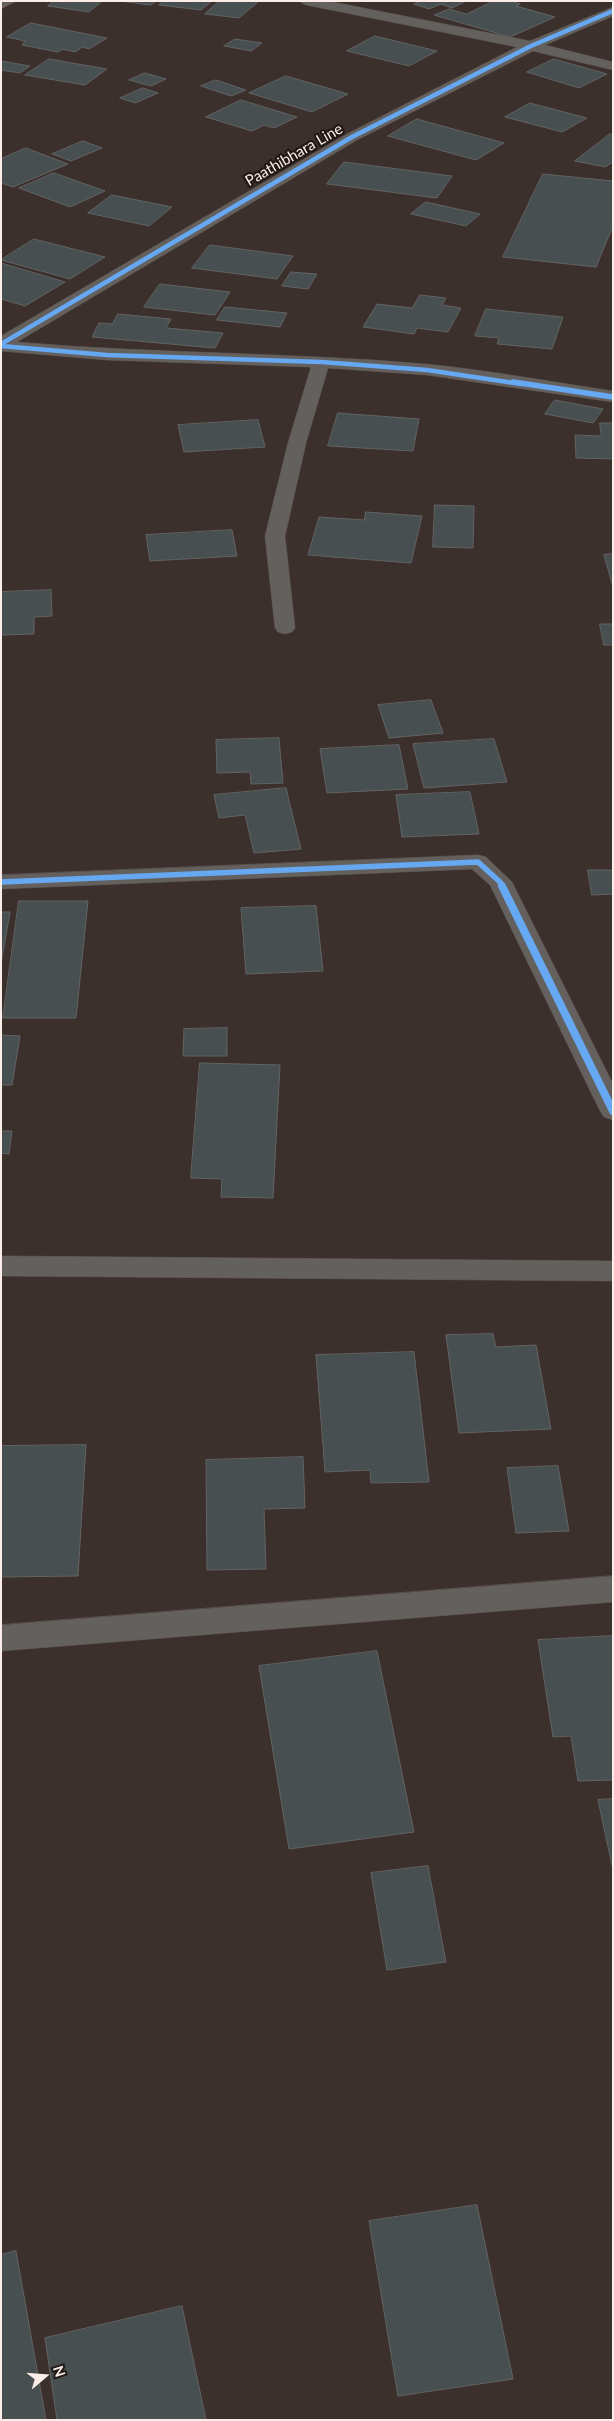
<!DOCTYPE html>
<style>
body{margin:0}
#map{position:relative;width:614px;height:2421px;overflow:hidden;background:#3c302c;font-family:Lato,sans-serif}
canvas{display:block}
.frame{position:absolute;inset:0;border:2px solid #fcede8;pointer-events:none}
.north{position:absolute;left:20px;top:2351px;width:50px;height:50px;-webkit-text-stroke:4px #221815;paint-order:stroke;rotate:72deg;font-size:14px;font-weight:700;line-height:20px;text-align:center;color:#fcede8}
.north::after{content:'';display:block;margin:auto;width:18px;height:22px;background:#fcede8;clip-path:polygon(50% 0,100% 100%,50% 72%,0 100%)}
</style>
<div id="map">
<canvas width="614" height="2421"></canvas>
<div class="frame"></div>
<div class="north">N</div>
</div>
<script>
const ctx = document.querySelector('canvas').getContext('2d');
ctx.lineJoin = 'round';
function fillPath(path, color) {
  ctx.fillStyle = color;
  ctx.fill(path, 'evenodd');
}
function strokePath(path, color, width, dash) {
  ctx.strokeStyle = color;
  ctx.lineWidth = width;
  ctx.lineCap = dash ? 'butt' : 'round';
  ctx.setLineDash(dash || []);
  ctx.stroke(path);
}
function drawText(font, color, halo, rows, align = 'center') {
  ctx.font = font + ' Lato,sans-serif';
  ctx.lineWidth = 4.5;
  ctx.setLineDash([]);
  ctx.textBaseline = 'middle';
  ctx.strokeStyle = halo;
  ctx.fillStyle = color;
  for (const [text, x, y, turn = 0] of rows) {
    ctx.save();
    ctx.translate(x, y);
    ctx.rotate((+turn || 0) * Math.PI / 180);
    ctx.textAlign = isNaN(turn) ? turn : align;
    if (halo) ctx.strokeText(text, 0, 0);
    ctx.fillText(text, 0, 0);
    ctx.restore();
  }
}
const building = new Path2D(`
 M54,1H102L89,12L48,6Z
 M121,1H156L151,5Z
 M163,1H212L201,10L159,5Z
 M219,1H259L239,18L205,14Z
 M421,1H466L452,8L441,4L429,9L414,4Z
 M494,1H511L520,4L516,6L555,17L510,37L434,15L449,9L466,14Z
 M31,23L107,38L89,49L82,47L75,52L63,49L58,52L22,45L25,41L7,37Z
 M375,36L437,51L409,66L347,51Z
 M235,39L262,43L251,51L224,46Z
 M49,59L107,69L85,85L25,75Z
 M554,59L607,74L579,88L527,72Z
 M1,61L30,66L20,73L1,70Z
 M145,73L166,79L151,86L129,80Z
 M286,76L348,94L312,112L249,93Z
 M216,80L246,90L231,96L201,86Z
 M143,88L158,93L135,103L120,98Z
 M241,100L297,117L274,128L264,125L252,131L206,117Z
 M530,103L587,118L562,132L505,117Z
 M417,119L504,143L476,160L388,136Z
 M610,134H613V162L605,167L575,161Z
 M83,141L102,148L71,161L52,154Z
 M26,148L68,164L13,187L1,183V159Z
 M344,162L452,176L437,198L327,184Z
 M54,173L105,191L70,207L19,188Z
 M543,174L613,181V226L596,267L503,257Z
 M112,195L172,207L149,226L88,213Z
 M426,202L480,214L466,226L411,214Z
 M34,239L105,257L70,279L1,260Z
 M210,245L293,256L277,279L192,268Z
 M1,263L65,282L25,306L1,299Z
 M291,272L317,274L308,289L282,286Z
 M160,284L230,292L215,315L144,307Z
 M420,295L446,298L442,305L461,308L448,332L417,328L414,334L363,327L377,304L412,308Z
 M225,307L287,313L280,327L217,320Z
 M486,309L563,317L552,349L497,344L499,338L475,336Z
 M118,314L171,319L166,328L223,333L215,348L92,337L99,323L112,324Z
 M555,400L603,409L593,423L545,414Z
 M338,413L419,419L413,451L328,446Z
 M258,420L265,447L184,452L178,425Z
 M600,423H613V459L576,458L575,435L601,436Z
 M435,505L474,506L473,548L433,547Z
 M366,512L422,516L411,563L308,555L319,517L364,520Z
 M232,530L237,556L150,561L146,535Z
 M613,554V587L604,555Z
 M51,590L52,616L34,617V634L1,635V592Z
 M600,624H613V645H604Z
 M431,700L443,733L389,738L378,705Z
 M279,738L283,783L251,784L250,772L217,773L216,740Z
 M494,739L507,782L424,788L413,744Z
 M399,745L408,789L327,793L320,749Z
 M286,788L301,849L254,853L245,815L219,818L214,795Z
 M470,792L479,834L402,837L396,795Z
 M588,870H613V894L592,895Z
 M19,901H88L76,1018H3Z
 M316,906L323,971L246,974L241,908Z
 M1,912H10L1,964Z
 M227,1028V1056H183L184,1029Z
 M1,1035L20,1036L12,1085H1Z
 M200,1063L280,1065L273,1198L221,1197L222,1179L191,1178Z
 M1,1131H12L9,1154L1,1153Z
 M493,1334L496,1347L536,1345L551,1429L459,1433L446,1335Z
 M414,1352L429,1482L371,1483L370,1470L325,1472L316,1355Z
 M86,1445L78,1576L1,1577V1446Z
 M303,1457L305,1508L264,1509L266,1569L207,1570L206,1460Z
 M558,1466L569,1531L516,1533L507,1468Z
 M613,1636V1780L578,1781L571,1736L553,1737L538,1640Z
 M377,1651L414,1832L289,1849L259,1666Z
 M613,1799V1870L598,1800Z
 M428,1866L446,1962L387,1970L371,1873Z
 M477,2205L513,2379L398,2396L369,2221Z
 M16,2251L46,2420H1V2255Z
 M182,2306L206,2420H57L45,2338Z`);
const street = new Path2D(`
 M1,1H16L1,9Z
 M299,1H328L530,41L613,7V16L545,45L613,62V70L533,51L357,140L17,342C153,354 289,352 425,364C488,370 551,382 613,391V402L427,375L328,368L306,443L285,536L295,628L292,632L285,634L278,632L275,628L265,536L288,443L311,367L107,360L1,351V336L347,134L517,47L306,5Z
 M478,855L486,857L512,882L613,1084V1120L604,1117L600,1111L490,885L472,869L1,889V875Z
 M1,1256L613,1261V1281L1,1276Z
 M613,1576V1602L1,1651V1625Z`);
const cyclewayFar2 = new Path2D(`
 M1,344L352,137L531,46L613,11
 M1,346L107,355L321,362L427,370L521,384`);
const cyclewayFar1 = new Path2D(`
 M513,382L613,397
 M1,882L478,862L500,882L503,888`);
const cycleway = new Path2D(`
 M502,886L613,1111`);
const farStreetnames = [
 ["Paathibhara Line",294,155,-30]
];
fillPath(building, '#484f51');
strokePath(building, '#626363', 1);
strokePath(street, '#594f4c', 1);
fillPath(street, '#64605e');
strokePath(cyclewayFar2, '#66a8f1', 4.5);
strokePath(cyclewayFar1, '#66a8f1', 5.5);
strokePath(cycleway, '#66a8f1', 8);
drawText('15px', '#fcede8', '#221815', farStreetnames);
</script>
